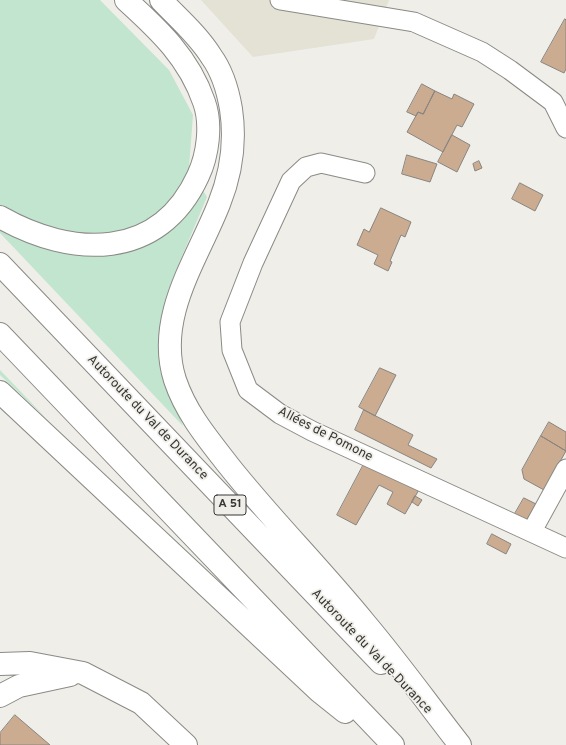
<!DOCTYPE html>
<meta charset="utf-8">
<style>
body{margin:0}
canvas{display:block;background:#efeee8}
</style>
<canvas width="566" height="745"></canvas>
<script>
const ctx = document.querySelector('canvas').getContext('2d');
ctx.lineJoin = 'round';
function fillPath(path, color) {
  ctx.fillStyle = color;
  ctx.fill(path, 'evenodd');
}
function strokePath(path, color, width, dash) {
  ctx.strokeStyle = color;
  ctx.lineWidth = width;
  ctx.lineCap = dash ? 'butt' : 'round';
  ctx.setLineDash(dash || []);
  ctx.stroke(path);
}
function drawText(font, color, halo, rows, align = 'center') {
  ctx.font = font + ' Overpass,sans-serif';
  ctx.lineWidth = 3.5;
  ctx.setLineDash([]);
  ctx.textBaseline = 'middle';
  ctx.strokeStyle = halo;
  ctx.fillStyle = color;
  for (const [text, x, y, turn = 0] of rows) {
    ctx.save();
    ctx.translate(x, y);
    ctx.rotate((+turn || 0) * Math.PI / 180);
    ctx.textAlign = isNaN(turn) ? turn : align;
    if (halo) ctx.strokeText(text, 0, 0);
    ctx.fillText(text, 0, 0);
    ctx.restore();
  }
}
const built = new Path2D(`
 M201,0H389L374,39L253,57Z`);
const green = new Path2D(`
 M0,0H100L169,70L193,115L189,167L207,197L177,268L162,320L165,374L183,426L0,233Z
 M0,370L46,418L0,375Z`);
const building = new Path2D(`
 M565,19L566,20V69L564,73L541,62Z
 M422,84L435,91L423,114L418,112L416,116L407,112Z
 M435,91L452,99L454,94L474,104L462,127L457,125L443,152L407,132L418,112L423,114Z
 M452,135L470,145L457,172L438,162Z
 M407,155L437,164L430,182L402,174Z
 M479,161L482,168L475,171L473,164Z
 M520,183L543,195L535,211L512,199Z
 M381,208L411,222L405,237L401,235L390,261L392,262L388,271L374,264L378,255L357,245L364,229L369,232Z
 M380,368L396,375L375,416L359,407Z
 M364,410L413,435L408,445L437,459L431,468L355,430Z
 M549,422L566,432V451L541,436Z
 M541,436L566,451L544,490L524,479L522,470Z
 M365,462L420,488L405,514L387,504L393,492L379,485L356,525L337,515Z
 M415,496L422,500L418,506L412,502Z
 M524,498L536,504L525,523L513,517Z
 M492,534L511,544L506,554L487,544Z
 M15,715L50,745H0V733Z`);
const street = new Path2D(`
 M280,0L414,22L482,52L510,70L553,102L566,128
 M365,173L321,163L306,167L291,181L253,263L230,322L232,350L248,390L280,414L312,431L566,548
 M532,531L566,469`);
const secondary = new Path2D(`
 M0,664L30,663L83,673L141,703L186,745
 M0,696L19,686L70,675`);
const highway = new Path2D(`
 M161,0C178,18 198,35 211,56C222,71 228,91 231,109C236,142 231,174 219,204C197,260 155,317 175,380C186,413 208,439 229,466C272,520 321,569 365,623C398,662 428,704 460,745
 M0,217C72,258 159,261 198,176C208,155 212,124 204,102C189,58 159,30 126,0
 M0,264L381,663
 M0,334L393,745
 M0,392L320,692L345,712`);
const shields = [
 [230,505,32]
];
const shieldNames = [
 ["A 51",230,505]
];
const streetNames = [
 ["Autoroute du Val de Durance",147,418,46],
 ["Allées de Pomone",325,435,27],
 ["Autoroute du Val de Durance",371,652,46]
];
fillPath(built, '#e3e2d5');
fillPath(green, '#c1e5cf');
fillPath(building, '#cbac90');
strokePath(building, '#888480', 1);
strokePath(street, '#8b8a86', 21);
strokePath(secondary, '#8b8a86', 24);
strokePath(highway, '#8b8a86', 24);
strokePath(street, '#fff', 19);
strokePath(secondary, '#fff', 22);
strokePath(highway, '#fff', 22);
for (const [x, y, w] of shields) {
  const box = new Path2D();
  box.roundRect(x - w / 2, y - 10, w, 20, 3);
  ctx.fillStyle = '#efeee8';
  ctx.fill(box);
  strokePath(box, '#363634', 1);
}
drawText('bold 12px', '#363634', null, shieldNames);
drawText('13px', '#363634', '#efeee8', streetNames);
</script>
